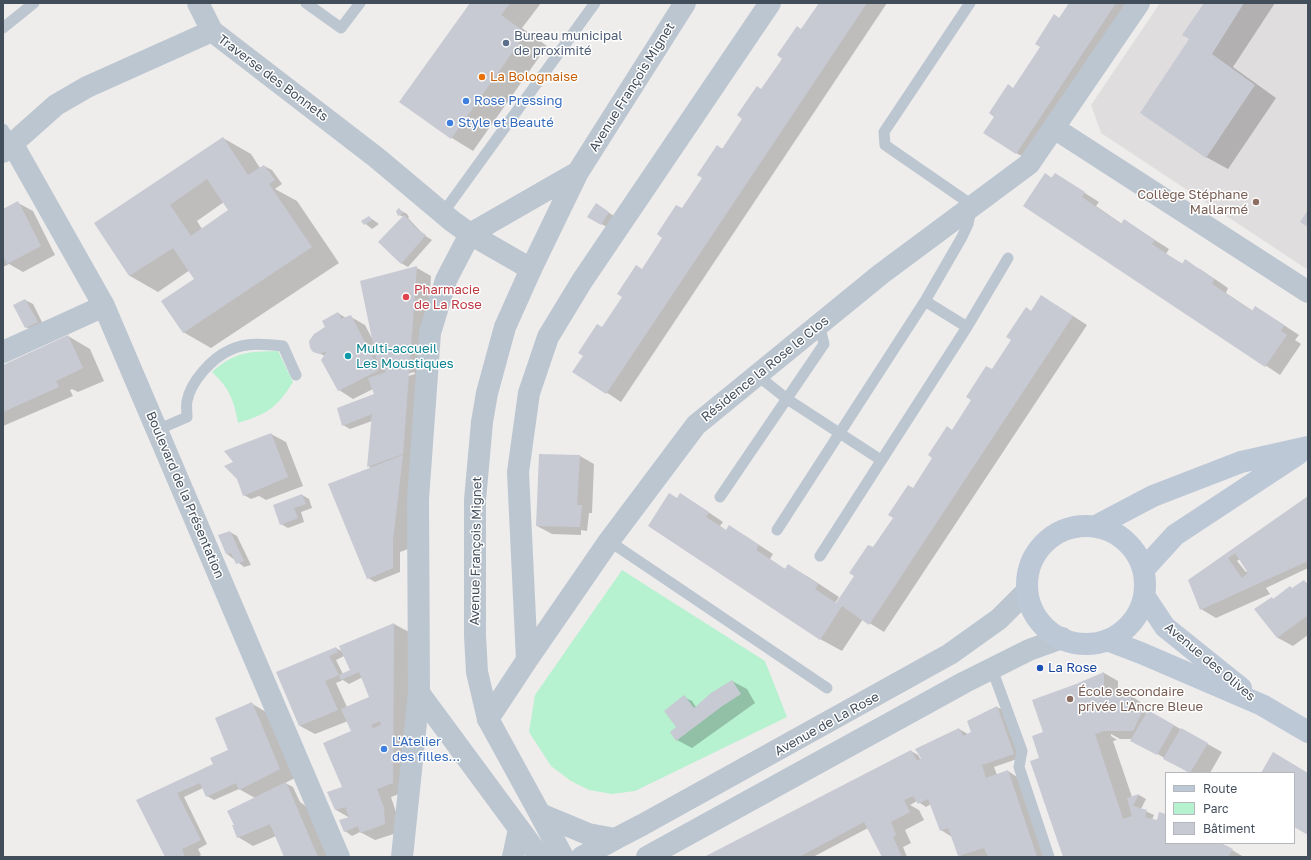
<!DOCTYPE html>
<meta charset="utf-8">
<style>
body{margin:0}
#map{position:relative;width:1311px;height:860px;overflow:hidden;background:#efecec;font-family:"Golos Text",sans-serif}
canvas{display:block}
.frame{position:absolute;inset:0;border:4px solid #434e5b;pointer-events:none}
.legend{position:absolute;left:1165px;top:772px;width:130px;height:72px;box-sizing:border-box;background:#fff;border:1px solid #b4b8bd;margin:0;padding:5px 7px;list-style:none;font-size:12px;color:#434e5b}
.legend li{display:flex;align-items:center;gap:8px;height:20px}
.legend b{width:20px;border:1px solid #b4b8bd}
</style>
<div id="map">
<canvas width="1311" height="860"></canvas>
<div class="frame"></div>
<ul class="legend">
<li><b style="height:5px;background:#bdc8d7"></b>Route</li>
<li><b style="height:11px;background:#b6f1d0"></b>Parc</li>
<li><b style="height:11px;background:#c7cad3"></b>Bâtiment</li>
</ul>
</div>
<script>
const ctx = document.querySelector('canvas').getContext('2d');
ctx.lineJoin = 'round';
function fillPath(path, color) {
  ctx.fillStyle = color;
  ctx.fill(path, 'evenodd');
}
function strokePath(path, color, width, dash) {
  ctx.strokeStyle = color;
  ctx.lineWidth = width;
  ctx.lineCap = dash ? 'butt' : 'round';
  ctx.setLineDash(dash || []);
  ctx.stroke(path);
}
function drawText(font, color, halo, rows, align = 'center') {
  ctx.font = font + ' "Golos Text",sans-serif';
  ctx.lineWidth = 3;
  ctx.setLineDash([]);
  ctx.textBaseline = 'middle';
  ctx.strokeStyle = halo;
  ctx.fillStyle = color;
  for (const [text, x, y, turn = 0] of rows) {
    ctx.save();
    ctx.translate(x, y);
    ctx.rotate((+turn || 0) * Math.PI / 180);
    ctx.textAlign = isNaN(turn) ? turn : align;
    if (halo) ctx.strokeText(text, 0, 0);
    ctx.fillText(text, 0, 0);
    ctx.restore();
  }
}
const education = new Path2D(`
 M1160,3H1308V270L1101,133L1091,105Z`);
const green = new Path2D(`
 M278,351L293,382C276,409 267,414 238,423C234,400 229,388 212,372C236,351 248,352 278,351Z
 M622,570L765,661L787,717L635,791L612,794L589,790L571,781L551,766L529,732L535,695Z`);
const shadow = new Path2D(`
 M472,3H541L522,28L547,46L473,151L452,138L400,102Z
 M820,3H887L621,402L574,371L704,178L717,146L723,149Z
 M1070,3H1137L1031,161L1016,153L1014,89Z
 M1205,3H1275L1233,67L1276,98L1228,169L1206,157L1190,39Z
 M223,138L251,154L260,168L264,166L272,170L282,184L275,189L297,201L339,263L211,348L183,332L196,279L190,270L158,292L130,276L95,223ZM224,202L230,211L202,229L197,221Z
 M1055,174L1099,202L1096,206L1122,224L1125,221L1169,249L1166,254L1183,264L1200,269L1228,288L1226,293L1253,311L1256,307L1299,335L1295,340L1301,344L1280,375L1025,205Z
 M18,203L33,211L55,255L23,272L9,264L3,267V210Z
 M596,205L616,217L609,228L588,217Z
 M400,210L407,214L409,217L408,218L424,235L432,240L408,267L401,263L404,217L399,215Z
 M369,217L379,224L372,229L362,221Z
 M417,268L431,276L424,383L408,549L400,552V572L375,582L368,578L371,468L369,467L372,421L350,429L343,425L375,394L373,389L353,399L339,390L325,356L314,351L326,328L338,313L346,318L351,317L365,325L373,340L361,281ZM414,372L415,374L398,379V377Z
 M25,300L33,304L44,326L33,331L26,327Z
 M1056,305L1087,325L884,632L863,619L842,651L820,639L677,499L695,503L723,522L720,526L727,531L744,535L773,554L770,559L785,569L788,565L810,578L839,597L835,603L837,604L1031,312Z
 M68,336L90,349L104,381L78,392L72,389L70,390L73,396L3,426V366Z
 M271,434L286,442L303,486L266,500L259,496L251,499L244,495L235,462L236,447Z
 M580,456L594,464L592,513H589L587,531L581,530V535L552,534L537,526Z
 M302,495L309,499L312,508L301,512L304,522L288,528L281,524Z
 M1308,498V568L1266,588L1270,594L1216,618L1201,609L1189,580ZM1240,559L1248,571L1246,572L1237,561Z
 M230,532L237,536L251,565L244,567L227,554Z
 M1304,581L1308,584V635L1293,646L1278,638L1256,609L1274,599L1290,587L1293,589Z
 M394,624L409,632L407,791L391,797L398,818L400,832L375,840L360,832L352,836L345,831L350,818L336,810L343,787L353,733L348,721L315,734L300,726L277,672L336,648L343,652L340,646ZM344,656L351,671L343,674L336,660ZM363,677L370,697L347,707L336,683L343,680L349,684Z
 M1104,673L1118,681V696H1131L1145,705L1146,715L1148,711L1222,752L1210,773H1190L1132,739H1120L1111,734V736L1117,740L1113,741L1132,797L1139,795L1146,799L1141,809L1154,815L1152,820L1158,821L1166,815V843H1220L1244,857H1064L1040,759L1044,732L1076,685Z
 M732,681L747,689L755,703L692,748L677,740L678,727L684,697L692,701L696,707Z
 M251,703L266,712L295,778L285,783L293,787L300,802L307,807L329,857H285L276,836L253,846L238,837L235,825L255,798L239,789L214,800L207,796L203,788L184,797L207,844L198,849L201,855L198,857H166L138,800L214,765L228,751Z
 M997,707L1012,715L1020,758L994,767L997,775L1008,771L1022,780L1049,857H963L959,855L952,837L941,830L931,804L926,807L917,801L910,805L919,810L924,820L905,830L911,843L903,847L907,857H884L868,828L813,857H708L911,751L918,755L921,760L959,729L968,734L972,733Z`);
const building = new Path2D(`
 M470,3H510L501,15L526,33L451,139L399,102Z
 M819,3H867L606,394L572,372L583,356L578,353L597,324L602,327L622,297L617,294L636,265L642,269L662,238L657,234L676,205L682,208L702,178L697,175L717,145L722,149L742,119L737,115L757,86L761,89L782,59L777,55L797,26L801,29Z
 M1069,3H1116L1016,154L983,133L994,117L989,113L1008,84L1013,88L1040,47L1035,44L1054,14L1059,18Z
 M1204,3H1244L1212,54L1255,85L1206,158L1140,113L1189,39L1182,35Z
 M223,137L248,175L264,165L275,180L269,184L312,247L183,333L161,301L194,279L173,248L129,276L94,223ZM207,179L228,210L191,236L170,205Z
 M1045,173L1052,178L1055,173L1085,192L1082,197L1121,224L1124,219L1155,240L1152,244L1182,264L1185,259L1214,279L1212,284L1233,298L1252,311L1255,306L1284,325L1281,331L1287,335L1265,367L1023,206Z
 M18,201L41,246L7,264L3,256V209Z
 M596,203L609,212L601,225L587,217Z
 M399,208L403,213L398,216L396,211Z
 M1308,210V227L1300,222Z
 M404,215L417,229L426,235L401,264L378,242Z
 M369,216L372,220L364,225L361,221Z
 M417,266L403,454L367,467L372,414L342,426L337,408L374,394L368,378L386,372L376,358L360,281Z
 M1041,295L1073,316L869,625L842,606L820,640L648,526L669,493L677,498L680,493L709,512L706,517L726,530L729,525L759,545L756,550L785,569L788,564L818,584L815,589L836,603L854,576L849,573L868,545L873,547L893,518L888,515L908,485L913,488L932,458L928,455L947,426L952,430L971,400L966,397L986,366L992,369L1011,340L1006,337L1026,307L1031,311Z
 M25,299L38,322L25,328L13,305Z
 M338,312L341,319L351,315L379,370L338,391L321,360L327,351L319,354L313,352L310,348L309,341L314,334L325,327L322,321Z
 M68,335L83,368L56,381L59,387L3,412V365Z
 M271,433L288,477L243,496L237,479L224,466L233,462L224,451Z
 M539,454L580,455L577,505H582L580,527L536,526Z
 M403,455L393,540V568L367,579L328,484Z
 M302,494L306,504L294,508L298,518L280,525L273,505Z
 M1308,496V561L1200,610L1188,580ZM1235,553L1248,573L1242,578L1228,558Z
 M230,531L244,561L236,564L231,553L226,554L218,535Z
 M1304,580L1308,586V615L1277,638L1254,609L1272,597L1273,599L1290,586L1292,588Z
 M394,623L393,783L377,789L384,808L385,824L360,833L358,826L344,832L339,820L349,817L345,807L335,810L327,792L342,787L323,743L351,731L341,709L369,697L359,672L341,680L339,675L350,670L339,646ZM380,721L381,725L373,728L371,725Z
 M336,647L338,652L329,656L339,675L325,681L338,710L299,726L276,672Z
 M1104,672V695H1131V712H1142L1133,731H1104L1095,734L1123,819L1132,816L1127,798L1139,794L1133,806L1147,810L1145,817L1157,820L1159,812L1166,814V843H1221L1233,849L1228,857H1063L1030,761L1039,758L1032,736L1043,732L1032,700L1076,684Z
 M732,680L741,694L721,707L676,741L670,732L676,727L664,711L684,695L694,708L711,693Z
 M252,702L280,769L239,790L236,783L206,797L200,783L177,793L201,840L182,849L185,857H165L136,800L213,764L210,758L228,750L215,718Z
 M997,706L1014,754L982,765L986,778L1008,770L1037,857H988L984,848L958,856L948,828L940,831L928,799L918,804L913,796L904,800L910,812L891,822L896,835L893,837L902,857H882L864,822L799,857H704L911,750L917,761L921,758L915,749L959,728L963,736L971,732L967,721Z
 M1148,710L1174,725L1157,755L1130,741Z
 M1181,728L1208,743L1190,773L1163,759Z
 M1273,752L1308,773V835L1294,827V773H1261Z
 M286,782L318,857H284L270,824L237,838L232,825H234L227,811Z`);
const service = new Path2D(`
 M306,3L341,28L360,3
 M3,28L34,3
 M3,129L12,143
 M443,213L595,3
 M925,301L967,327
 M757,375L787,399L881,460
 M157,430L187,417C187,412 186,406 187,401C191,381 212,358 230,350C246,342 266,344 283,346L296,375
 M720,497L824,344L819,324
 M777,530L925,301L962,237L968,224L972,205L885,145L884,132L970,3
 M609,541L827,688
 M820,556L967,327L1008,258
 M992,669L1022,751L1019,767L1049,857`);
const minor = new Path2D(`
 M198,3L212,31L377,158L452,221L470,234L531,269
 M1054,128L1308,292
 M12,143L104,306L339,857
 M3,152L56,105L87,87L212,31
 M3,352L104,306
 M527,660L518,472L529,393L548,337L582,281L770,3
 M488,719L527,660L609,541L696,425L881,274L1029,164L1139,3
 M540,814L563,857
 M402,857L419,693
 M513,857L519,829
 M582,857L615,839`);
const tertiary = new Path2D(`
 M685,3L578,172L531,269L505,327L487,393L482,422L475,500V636L477,672L488,719L540,814L588,834L615,839L642,825L950,654L999,619L1027,591
 M540,857L419,693L418,499L430,333L446,280L470,234L578,172
 M647,857L965,682L1029,650L1062,638`);
const secondary = new Path2D(`
 M1027 585a59 59 0 1 1 118 0a59 59 0 1 1-118 0Z
 M1096,526L1153,496L1241,462L1308,447
 M1144,569L1175,535L1298,454
 M1145,597L1165,627L1241,688
 M1107,640L1141,653L1262,705L1308,732`);
const markers = [
 [506,43,4,"#5c6f8a"],
 [482,77,4,"#e8710a"],
 [466,101,4,"#3f7fe0"],
 [450,123,4,"#3f7fe0"],
 [1256,202,4,"#8d6e63"],
 [406,297,4,"#e0444e"],
 [348,356,4,"#0f9aa8"],
 [1040,668,4,"#1a4fb4"],
 [1070,699,4,"#8d6e63"],
 [384,749,4,"#3f7fe0"]
];
const serviceNames = [
 ["Bureau municipal",514,36],
 ["de proximité",514,51]
];
const foodNames = [
 ["La Bolognaise",490,77]
];
const streetNames = [
 ["Traverse des Bonnets",273,78,37],
 ["Avenue François Mignet",632,87,-58],
 ["Résidence la Rose le Clos",765,369,-39],
 ["Boulevard de la Présentation",185,495,67],
 ["Avenue François Mignet",476,551,-89],
 ["Avenue des Olives",1210,662,40],
 ["Avenue de La Rose",827,724,-29]
];
const shopNames = [
 ["Rose Pressing",474,101],
 ["Style et Beauté",458,123],
 ["L'Atelier",392,742],
 ["des filles...",392,757]
];
const educationNames = [
 ["Collège Stéphane",1248,195],
 ["Mallarmé",1248,210],
 ["École secondaire",1078,692,"left"],
 ["privée L'Ancre Bleue",1078,707,"left"]
];
const healthNames = [
 ["Pharmacie",414,290],
 ["de La Rose",414,305]
];
const cultureNames = [
 ["Multi-accueil",356,349],
 ["Les Moustiques",356,364]
];
const transitNames = [
 ["La Rose",1048,668]
];
fillPath(education, '#e0ddde');
fillPath(green, '#b6f1d0');
fillPath(shadow, '#0003');
fillPath(building, '#c7cad3');
strokePath(service, '#bbc6d0', 11);
strokePath(minor, '#bbc6d0', 22);
strokePath(tertiary, '#bbc6d0', 22);
strokePath(secondary, '#bdc8d7', 22);
for (const [x, y, r, color] of markers) {
  const dot = new Path2D();
  dot.arc(x, y, r, 0, 2 * Math.PI);
  ctx.fillStyle = color;
  ctx.fill(dot);
  strokePath(dot, '#fff', 1.5);
}
drawText('13px', '#4e5e75', '#fff', serviceNames, 'left');
drawText('13px', '#c56008', '#fff', foodNames, 'left');
drawText('13px', '#434e5b', '#fff', streetNames);
drawText('13px', '#366cbe', '#fff', shopNames, 'left');
drawText('13px', '#785e54', '#fff', educationNames, 'right');
drawText('13px', '#be3a42', '#fff', healthNames, 'left');
drawText('13px', '#0d838f', '#fff', cultureNames, 'left');
drawText('13px', '#164399', '#fff', transitNames, 'left');
</script>
